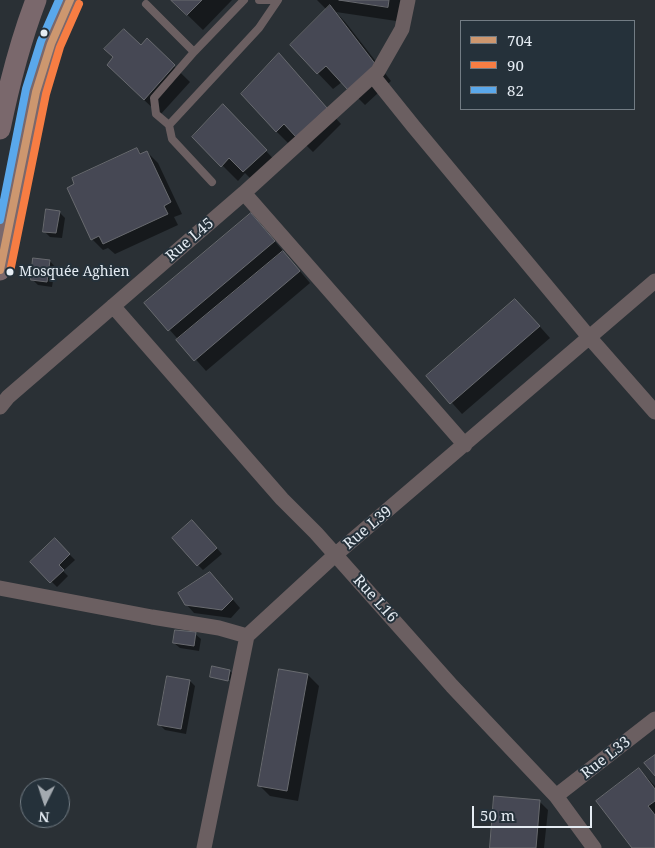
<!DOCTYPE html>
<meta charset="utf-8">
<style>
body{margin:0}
#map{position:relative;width:655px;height:848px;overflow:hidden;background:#2a3035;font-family:"Noto Serif",serif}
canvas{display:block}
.legend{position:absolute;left:460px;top:20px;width:175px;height:90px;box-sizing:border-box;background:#25313a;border:1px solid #727c84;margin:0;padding:6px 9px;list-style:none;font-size:15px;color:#e5ecf3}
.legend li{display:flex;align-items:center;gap:10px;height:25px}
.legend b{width:25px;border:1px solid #727c84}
.north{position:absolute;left:20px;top:778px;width:50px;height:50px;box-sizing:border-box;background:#25313a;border:1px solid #727c84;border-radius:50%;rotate:184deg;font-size:14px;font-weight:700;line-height:20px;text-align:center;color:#e5ecf3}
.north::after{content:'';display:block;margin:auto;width:18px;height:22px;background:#a4aab0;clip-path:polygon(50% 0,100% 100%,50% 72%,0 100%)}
.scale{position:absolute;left:472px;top:806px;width:120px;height:22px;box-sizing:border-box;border:2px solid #e5ecf3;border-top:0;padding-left:6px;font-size:15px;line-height:18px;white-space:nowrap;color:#e5ecf3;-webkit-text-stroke:4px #25313a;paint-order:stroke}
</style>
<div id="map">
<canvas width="655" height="848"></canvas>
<ul class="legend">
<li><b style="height:6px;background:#cd976f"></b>704</li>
<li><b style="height:6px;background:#f77d43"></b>90</li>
<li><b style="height:6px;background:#5aa8eb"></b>82</li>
</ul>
<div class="north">N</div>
<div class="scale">50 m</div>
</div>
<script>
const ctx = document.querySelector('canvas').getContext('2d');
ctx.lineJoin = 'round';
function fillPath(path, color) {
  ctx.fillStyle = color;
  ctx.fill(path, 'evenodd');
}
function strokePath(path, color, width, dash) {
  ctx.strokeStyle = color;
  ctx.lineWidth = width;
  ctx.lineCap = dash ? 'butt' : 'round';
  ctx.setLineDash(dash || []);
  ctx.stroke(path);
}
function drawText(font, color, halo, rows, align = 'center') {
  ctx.font = font + ' "Noto Serif",serif';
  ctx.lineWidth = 4;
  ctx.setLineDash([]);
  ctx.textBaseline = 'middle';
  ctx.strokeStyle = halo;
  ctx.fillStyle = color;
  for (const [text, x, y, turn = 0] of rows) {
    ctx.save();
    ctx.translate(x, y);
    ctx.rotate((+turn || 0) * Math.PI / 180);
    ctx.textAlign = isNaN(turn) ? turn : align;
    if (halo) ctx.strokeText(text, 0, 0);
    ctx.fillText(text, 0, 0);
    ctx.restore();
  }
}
const shadow = new Path2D(`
 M172,0H232L203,30Z
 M317,0H406L403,22L336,12L346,23L391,81L365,105L342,82L333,89L291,45L327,10Z
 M147,40L190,82L160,115L124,81L141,47Z
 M279,55L341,124L313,152L300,139L292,147L276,131Z
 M239,122L281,167L259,187L245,173L238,181L194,137Z
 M137,149L142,154L147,152L158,163L182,214L174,217L178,225L115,254L108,248L103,250L92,239Z
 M59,212L65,218L62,238L50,237L44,231Z
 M262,226L310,283L206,371L146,303Z
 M50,261L55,267L52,287L38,285L33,280Z
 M526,311L550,338L462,414L428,376Z
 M198,527L222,554L203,570L198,565Z
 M55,540L75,560L63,571L68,576L57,587L32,562Z
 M218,582L240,608L231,618L194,613L186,604Z
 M195,634L201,639L199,651L180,648L174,643Z
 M213,667L229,671L232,673L230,680L212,677V678L211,677Z
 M308,675L319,686L298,801L270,796L259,785Z
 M190,681L195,686L186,734L165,730L159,724Z
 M639,769L655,786V848H634Z
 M539,801L548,810L544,848H491Z`);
const building = new Path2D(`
 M171,0H202L187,15Z
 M339,0H389L388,7Z
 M330,5L376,65L348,90L326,66L317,74L290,45Z
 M124,29L141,45L147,38L175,65L144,100L107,65L113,57L104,49Z
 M279,53L327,108L296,137L284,124L276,132L241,94Z
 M223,104L267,150L243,172L229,158L221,167L192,137Z
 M137,148L140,154L147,151L171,202L164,206L168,214L103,244L99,236L91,240L67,188L74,184L72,178Z
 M46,209L60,211L56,233L43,232Z
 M251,213L275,241L168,331L144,303Z
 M283,251L300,271L194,361L176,340Z
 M33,258L50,260L47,282L31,280Z
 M515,299L540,326L450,404L426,376Z
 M192,520L217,548L197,566L172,538Z
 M55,538L70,554L59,565L64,570L50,583L30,562Z
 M210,572L233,599L222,610L185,605L178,593Z
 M175,630L196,632L194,646L173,643Z
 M212,666L230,670L228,681L210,677Z
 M279,669L308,674L287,791L258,786Z
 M167,676L190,680L181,729L158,725Z
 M655,755V776L644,763Z
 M639,768L655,789V801L648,806L655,815V848H632L596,801Z
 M494,796L540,800L536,848H490Z`);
const service = new Path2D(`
 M259,0H275
 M146,4L194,52
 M169,125L156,114L154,98L194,52L244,0
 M212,182L172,139L169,125L259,28L278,0`);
const minor = new Path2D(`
 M373,76L414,127L589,337L655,412
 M244,193L465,445
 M113,306L282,499L316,533L452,686L556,796L594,848
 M0,407L8,397L244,193L378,71L402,29L408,0
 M0,588L152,617L219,628L247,636
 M556,796L655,719
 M204,848L247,636L335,555L655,281`);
const secondary = new Path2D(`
 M0,129C9,85 20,42 36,0
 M0,270L36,92L51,44L70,0`);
const bus1 = new Path2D(`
 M0,270L36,92L51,44L70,0`);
const bus2 = new Path2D(`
 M10,272L46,94L60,47L79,4`);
const bus3 = new Path2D(`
 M0,220L26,89L41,41L59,0`);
const markers = [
 [44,33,4.5,"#e5ecf3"],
 [10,272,4.5,"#e5ecf3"]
];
const busNames = [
 ["Mosquée Aghien",19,272]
];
const streetNames = [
 ["Rue L45",190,240,-41],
 ["Rue L39",368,528,-40],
 ["Rue L16",375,599,48],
 ["Rue L33",606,758,-38]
];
fillPath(shadow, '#0007');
fillPath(building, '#464854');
strokePath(building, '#686a6f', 1);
strokePath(service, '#6b5f61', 8);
strokePath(minor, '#6b5f61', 15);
strokePath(secondary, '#7a686c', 21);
strokePath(bus1, '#cd976f', 8);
strokePath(bus2, '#f77d43', 8);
strokePath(bus3, '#5aa8eb', 8);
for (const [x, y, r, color] of markers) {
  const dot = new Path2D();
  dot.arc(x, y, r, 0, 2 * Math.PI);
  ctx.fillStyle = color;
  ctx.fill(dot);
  strokePath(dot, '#25313a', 2);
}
drawText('14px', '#e5ecf3', '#25313a', busNames, 'left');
drawText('15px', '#e5ecf3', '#25313a', streetNames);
</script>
